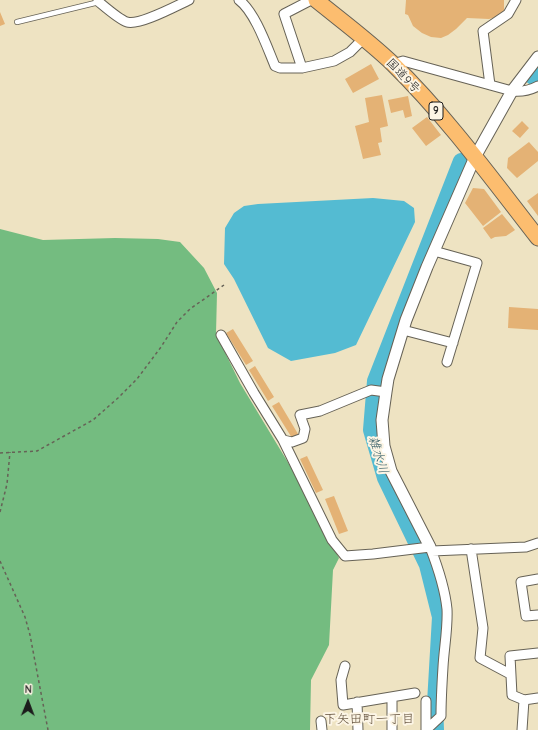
<!DOCTYPE html>
<meta charset="utf-8">
<style>
body{margin:0}
#map{position:relative;width:538px;height:730px;overflow:hidden;background:#eee3c2;font-family:"Comic Neue",sans-serif}
canvas{display:block}
.north{position:absolute;left:8px;top:682px;width:40px;height:40px;-webkit-text-stroke:3px #fcf5e5;paint-order:stroke;rotate:1deg;font-size:11px;font-weight:700;line-height:16px;text-align:center;color:#1c1c1c}
.north::after{content:'';display:block;margin:auto;width:14px;height:18px;background:#1c1c1c;clip-path:polygon(50% 0,100% 100%,50% 72%,0 100%)}
</style>
<div id="map">
<canvas width="538" height="730"></canvas>
<div class="north">N</div>
</div>
<script>
const ctx = document.querySelector('canvas').getContext('2d');
ctx.lineJoin = 'round';
function fillPath(path, color) {
  ctx.fillStyle = color;
  ctx.fill(path, 'evenodd');
}
function strokePath(path, color, width, dash) {
  ctx.strokeStyle = color;
  ctx.lineWidth = width;
  ctx.lineCap = dash ? 'butt' : 'round';
  ctx.setLineDash(dash || []);
  ctx.stroke(path);
}
function drawText(font, color, halo, rows, align = 'center') {
  ctx.font = font + ' "Comic Neue","Klee One",sans-serif';
  ctx.lineWidth = 4;
  ctx.setLineDash([]);
  ctx.textBaseline = 'middle';
  ctx.strokeStyle = halo;
  ctx.fillStyle = color;
  for (const [text, x, y, turn = 0] of rows) {
    ctx.save();
    ctx.translate(x, y);
    ctx.rotate((+turn || 0) * Math.PI / 180);
    ctx.textAlign = isNaN(turn) ? turn : align;
    if (halo) ctx.strokeText(text, 0, 0);
    ctx.fillText(text, 0, 0);
    ctx.restore();
  }
}
const forest = new Path2D(`
 M0,229L43,240L115,238L158,239L180,242L204,268L217,293L216,334L240,383L298,479L339,558L333,570L329,645L311,680L310,730H0Z`);
const water = new Path2D(`
 M373,198L404,201L414,208L415,222L356,345L335,353L291,361L268,348L234,279L224,264L225,228L234,213L244,206L258,204Z`);
const river = new Path2D(`
 M533,77L538,69
 M436,730L435,703L440,617L427,565L385,478L371,430L375,381L461,161`);
const building = new Path2D(`
 M406,0H504V15L489,19L467,18L456,29L448,35L441,38L431,37L422,33L413,26L408,15L405,14Z
 M0,12L5,24L0,26Z
 M371,64L379,79L353,93L345,79Z
 M382,95L388,126L380,128L382,142L378,143L381,155L363,159L355,126L369,122L365,98Z
 M408,96L412,116L405,118L403,110L391,113L388,100Z
 M427,117L441,135L426,146L412,128Z
 M522,121L529,128L520,138L512,131Z
 M529,142L538,152V161L517,178L507,168L508,158Z
 M473,188L484,189L501,212L483,226L465,203Z
 M538,193V216L527,201Z
 M502,214L515,230L506,236L495,237L491,239L483,228Z
 M509,307L538,309V330L508,328Z
 M233,329L253,361L246,365L226,333Z
 M255,366L274,397L268,401L249,370Z
 M279,402L298,434L292,438L272,406Z
 M307,456L323,490L316,493L300,459Z
 M334,496L348,531L339,534L325,499Z`);
const path = new Path2D(`
 M0,453L37,451L93,420L118,398L137,379L161,347L177,322L190,309L224,285
 M0,512L7,484L10,452
 M0,561L25,617L30,635L48,730`);
const service = new Path2D(`
 M17,22L99,2`);
const minor = new Path2D(`
 M98,0L99,2C105,7 120,20 127,22C139,26 176,6 189,0
 M239,0C255,12 267,47 275,66L280,68H302L334,61L350,52L364,38
 M393,64L403,61L512,91C522,92 529,91 538,86
 M302,68L284,14L311,0
 M490,85L483,31L508,14L516,0
 M434,251L477,263L447,362
 M403,330L453,343
 M221,335L254,393L283,440L332,540L345,556L373,554L430,547C437,565 445,589 447,609C448,628 444,648 443,667C442,683 441,700 441,716L426,730
 M283,440L292,442L303,438L305,429L300,415L320,411L371,390L386,392
 M471,549L483,628L480,658L510,674
 M432,551L526,547L538,543
 M538,579L521,582L526,616L538,615
 M345,666L341,680L343,705L415,693
 M524,700L538,698
 M357,702L358,730
 M321,721L322,730
 M392,730V697
 M426,730V701
 M522,730L524,700L512,695L510,656L538,653`);
const tertiary = new Path2D(`
 M430,547L391,471L384,446L382,420L386,392L388,379L406,320L427,267L475,157L512,91L538,57`);
const trunk = new Path2D(`
 M316,0C342,21 369,41 393,64C447,117 492,179 538,238`);
const shields = [
 [436,111,14]
];
const shieldNames = [
 ["9",436,111]
];
const streetNames = [
 ["国道9号",403,76,46]
];
const waterNames = [
 ["雑水川",378,455,73]
];
const neighbourhoodNames = [
 ["下矢田町一丁目",369,719]
];
fillPath(forest, '#74bc80');
fillPath(water, '#54bbd2');
strokePath(river, '#54bbd2', 16);
fillPath(building, '#e4b275');
strokePath(service, '#666256', 6);
strokePath(minor, '#666256', 11);
strokePath(tertiary, '#666256', 13);
strokePath(trunk, '#666256', 17);
strokePath(path, '#666256', 1.5, [3, 3]);
strokePath(service, '#fff', 4.5);
strokePath(minor, '#fff', 9);
strokePath(tertiary, '#fff', 11);
strokePath(trunk, '#fcbd6f', 15);
for (const [x, y, w] of shields) {
  const box = new Path2D();
  box.roundRect(x - w / 2, y - 9, w, 18, 3);
  ctx.fillStyle = '#fcf5e5';
  ctx.fill(box);
  strokePath(box, '#1c1c1c', 1);
}
drawText('bold 11px', '#1c1c1c', null, shieldNames);
drawText('12px', '#1c1c1c', '#fcf5e5', streetNames);
drawText('italic 13px', '#325c65', '#fcf5e5', waterNames);
drawText('13px', '#62503b', '#fcf5e5', neighbourhoodNames);
</script>
